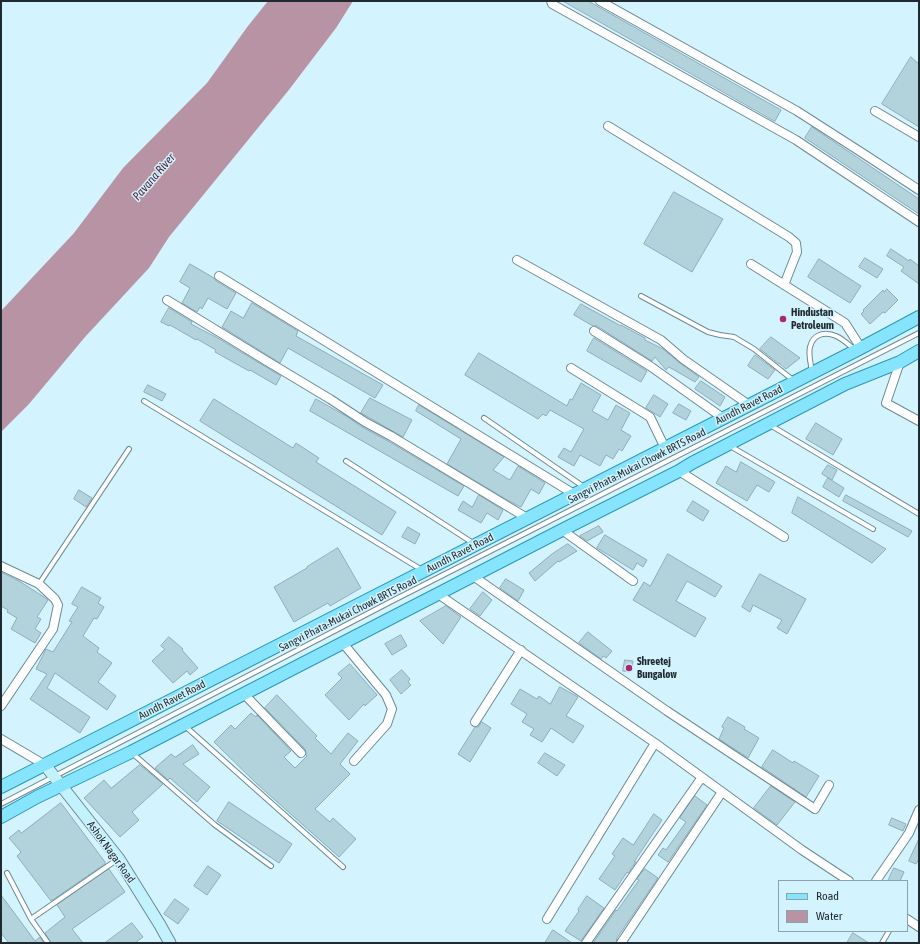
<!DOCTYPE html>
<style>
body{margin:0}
#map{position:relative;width:920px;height:944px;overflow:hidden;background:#d3f3fe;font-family:"Asap Condensed",sans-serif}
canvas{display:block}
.frame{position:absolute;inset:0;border:2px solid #1e2a2f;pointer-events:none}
.legend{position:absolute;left:778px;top:880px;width:130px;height:52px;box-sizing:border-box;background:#d3f3fe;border:1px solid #8ba3ab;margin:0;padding:5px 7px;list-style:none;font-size:12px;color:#1e2a2f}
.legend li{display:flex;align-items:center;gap:8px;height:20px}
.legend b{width:20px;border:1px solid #8ba3ab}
</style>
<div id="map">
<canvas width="920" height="944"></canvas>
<div class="frame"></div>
<ul class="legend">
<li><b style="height:5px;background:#86e4fd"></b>Road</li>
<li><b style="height:11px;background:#b893a3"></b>Water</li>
</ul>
</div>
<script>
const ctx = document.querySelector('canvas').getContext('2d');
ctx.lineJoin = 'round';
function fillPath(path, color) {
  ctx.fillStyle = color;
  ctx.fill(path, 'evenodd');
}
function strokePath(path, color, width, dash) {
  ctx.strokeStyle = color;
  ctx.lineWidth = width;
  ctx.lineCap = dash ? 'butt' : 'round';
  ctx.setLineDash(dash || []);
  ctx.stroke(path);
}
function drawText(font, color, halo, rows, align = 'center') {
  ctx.font = font + ' "Asap Condensed",sans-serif';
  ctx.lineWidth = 3;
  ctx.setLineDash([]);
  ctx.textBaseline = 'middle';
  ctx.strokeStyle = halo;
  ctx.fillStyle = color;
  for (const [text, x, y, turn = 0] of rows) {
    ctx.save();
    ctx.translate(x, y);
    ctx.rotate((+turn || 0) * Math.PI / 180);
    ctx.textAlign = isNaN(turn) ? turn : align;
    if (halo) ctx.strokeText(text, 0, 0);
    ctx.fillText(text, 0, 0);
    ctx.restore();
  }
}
const water = new Path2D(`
 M268,1H353L336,28L288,91L169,237L149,268L85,337L29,404L1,432V311L74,233L123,168L207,83L248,26Z`);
const building = new Path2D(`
 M563,1H588L781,110L775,121Z
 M911,57L919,64V127L882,104Z
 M812,127L919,199V214L805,138Z
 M674,192L723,219L692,272L644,244Z
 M891,249L909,261L910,259L919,266V284L901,271L904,267L887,256Z
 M865,258L883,269L877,278L859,267Z
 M819,259L861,286L850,303L808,277Z
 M190,264L214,278L216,281L236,293L227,309L208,298L202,309L200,307L197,312L182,303L190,288L180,282Z
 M887,289L898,300L885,313L883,312L870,324L861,314L864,311L863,310L883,290L884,292Z
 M252,303L298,331L296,336L383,385L375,398L288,348L280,363L222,327L231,311L243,318Z
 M581,304L621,326V325L645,338V340L663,349L680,363L699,377L695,382L669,367L666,370L655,357L652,361L597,326H593L574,315Z
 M169,308L192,322L191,324L206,332L216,337L281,376L276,385L250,370L249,371L215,352L216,350L197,339L196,340L170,325L169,326L161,322Z
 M771,337L800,358L786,369L779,363V364L760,349Z
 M594,338L647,371L641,382L587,351Z
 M479,353L567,406L570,399L572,400L581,383L601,395L592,411L608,420L616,405L630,413L621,430L631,436L622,451L619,449L613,459L606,455L600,466L580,455L574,466L558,457L564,448L571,452L584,429L550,410L546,416L543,414L538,419L465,375Z
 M755,355L775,370L768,379L748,366Z
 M701,381L725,397L720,406L695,389Z
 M148,385L166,394L162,401L144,392Z
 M654,395L668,404L660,417L646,408Z
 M370,398L412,420L403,437L361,413Z
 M214,399L293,448L296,443L319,458L316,462L396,512L382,535L200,421Z
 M316,399L346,416L362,427L388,441L464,486L458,496L310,411Z
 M679,404L691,411L686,420L673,413Z
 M419,405L504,457L493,470L510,480L518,466L545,483L539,494L531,489L521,507L509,501L447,464L461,439L416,411Z
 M816,423L842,439L833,455L806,439Z
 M741,462L775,482L769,492L757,485L747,501L716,483L726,466L736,472Z
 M828,465L837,470L832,480L822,474Z
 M828,478L844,488L839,497L823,487Z
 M79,490L92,498L86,507L74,499Z
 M479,495L503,510L498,520L487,513L481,523L458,510L463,501L472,507Z
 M846,495L912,531L908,537L843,501Z
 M798,497L886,549L872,563L792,513Z
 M693,501L709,511L703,521L687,511Z
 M599,526L603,532L587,541L580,536Z
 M408,527L420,534L415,544L402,537Z
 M605,535L647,560L643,567L637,563L633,570L597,548Z
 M568,544L577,551L559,562L558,561L535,581L529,573L552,554Z
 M338,548L361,588L330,606L328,603L294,622L274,587L307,568V567Z
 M668,554L722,586L715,597L687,581L676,601L706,618L695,637L633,600L644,582L650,586Z
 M1,572L19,581L44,597L48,600L37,617L41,619L35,629L41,633L35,643L11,629L17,618L7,612L8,610L1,606Z
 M760,574L806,599L787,634L777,628L782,620L753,605L750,612L742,607Z
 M506,579L524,590L518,601L500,588Z
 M82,587L101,598L98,603L104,607L97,619L94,618L83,636L99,648L97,652L112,663L98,682L116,696L107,710L55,673L47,688L90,717L80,733L30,699L47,674L36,669L46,649L53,652L72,622L69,621L78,607L72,604Z
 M483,592L492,600L480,616L470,609Z
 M446,606L461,617L443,644L420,621Z
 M588,632L612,651L606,658L603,656L601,659L579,643Z
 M401,635L407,646L392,655L385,644Z
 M169,637L183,649L182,650L198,668L190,675L187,671L173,683L152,661L165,649L161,646Z
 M625,660L633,661L632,670H631L630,672L623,671Z
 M350,664L377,695L365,706L364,704L349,720L325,695L342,678L338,674Z
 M402,670L410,679L408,682L411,685L401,694L390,680Z
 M560,687L578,697L566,716L584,726L573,743L551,728L542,742L530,735L534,729L522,722L527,714L511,704L520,689L537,699L539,696L550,704Z
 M277,695L317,736L315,738L331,754L348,733L358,741L340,764L350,774L315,809L330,822L333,818L356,839L339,857L257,784L214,742L231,725L235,729L251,713L256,717L257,715L291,751L284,757L295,768L307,756L306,755V752L305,749L265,708Z
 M728,717L745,727L744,729L759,738L748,758L719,739L724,728L722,727Z
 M482,722L491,728L470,762L458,754L475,727H478Z
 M193,745L199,754L183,764L210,787L197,802L170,778L168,780L155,768L171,754L175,757Z
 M773,750L793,763L794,761L819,776L806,797L762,767Z
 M545,753L565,765L557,776L538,763Z
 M140,765L163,784L132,812L139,820L120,837L84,798L104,780L111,788Z
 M771,786L795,802L777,825L754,808Z
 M695,796L707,805L668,862L658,855L663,848L666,850L686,822L680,818Z
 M229,802L292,844L279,863L217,821Z
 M61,803L105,862V864L51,901L17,856L21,852L9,838L19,830L21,833Z
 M654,814L662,820L634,862H636L628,873L627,872L615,890L599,879L615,856L612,854L623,838L633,845Z
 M892,818L906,824L903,831L889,825Z
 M919,839V859L916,864L909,861Z
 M208,866L221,875L207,895L194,886Z
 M894,868L904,872L900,881H888Z
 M109,869L125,892L72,929L83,943H51L45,933L65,917L57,905Z
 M645,869L658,878L617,938L616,943H593L616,910L617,911L639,880L637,879Z
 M1,895L35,941L40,937L44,943H9L1,933Z
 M587,896L604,908L581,941L565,931L579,911L578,910Z
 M175,899L189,909L178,924L164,914Z
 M132,923L143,937L135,943H105Z
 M553,930L572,943H545Z
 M853,933L869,943H847Z`);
const lane = new Path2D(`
 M641,296L708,332L720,335L734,337L754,349L793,380
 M812,372C811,364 808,355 810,347C813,334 825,331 836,336C843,339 849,345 854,349
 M144,401L422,570
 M484,418L584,487
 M770,425L919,514
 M730,446L873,529
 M346,461L473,543
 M39,584L129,449
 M185,726L343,867
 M132,753L215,825L271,866
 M1,804L392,601L919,333
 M7,873L31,919L48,943
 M31,919L118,859
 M882,943L889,931`);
const street = new Path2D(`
 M551,1L552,4L796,140L919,222
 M600,1L797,111L864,154L919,190
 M875,111L919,137
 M608,126L789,237L796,243L797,252L784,285
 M517,260L661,340L683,359L749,405
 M751,264L845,323L861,348
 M219,276L574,494
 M167,300L265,360L330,399L365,422L391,436L527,518
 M594,331L650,366L723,418
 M900,362L886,403L919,421
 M571,368L650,417L665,448
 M679,471L784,537
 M562,530L633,581
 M1,566L39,584L55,599L58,605L53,629L1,706
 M473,576L667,711L815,809L829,785
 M438,594L655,743L802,850L849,881
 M342,642L386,695L392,709L387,724L354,761
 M243,693L301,753
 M475,722L521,650
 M1,739L45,765
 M876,881L905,839L909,833L919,810
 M547,919L655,743
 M907,919L919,927
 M586,943L702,777
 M621,943L722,792`);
const secondary = new Path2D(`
 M45,765L119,859L160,925L170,943`);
const primary = new Path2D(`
 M1,787L861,348L919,317
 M1,817L37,797L131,752L562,530L679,471L692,463L845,384L900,362L919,351`);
const markers = [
 [783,319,4,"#aa2772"],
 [629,668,4,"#aa2772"]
];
const poiNames = [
 ["Hindustan",791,313],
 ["Petroleum",791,326],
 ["Shreetej",637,662],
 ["Bungalow",637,675]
];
const streetNames = [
 ["Aundh Ravet Road",749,405,-27],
 ["Sangvi Phata-Mukai Chowk BRTS Road",637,466,-27],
 ["Aundh Ravet Road",460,553,-27],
 ["Sangvi Phata-Mukai Chowk BRTS Road",348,614,-27],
 ["Aundh Ravet Road",172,700,-27],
 ["Ashok Nagar Road",111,852,54]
];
const waterNames = [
 ["Pavana River",154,177,-49]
];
fillPath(water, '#b893a3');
fillPath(building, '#b2d2dc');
strokePath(building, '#8fadb8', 1);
strokePath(lane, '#6d8a94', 6);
strokePath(street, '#6d8a94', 10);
strokePath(secondary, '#6d8a94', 13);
strokePath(primary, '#2d97b4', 14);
strokePath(lane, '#fff', 4);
strokePath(street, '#fff', 8);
strokePath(secondary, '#c2f2fe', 11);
strokePath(primary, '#86e4fd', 12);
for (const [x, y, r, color] of markers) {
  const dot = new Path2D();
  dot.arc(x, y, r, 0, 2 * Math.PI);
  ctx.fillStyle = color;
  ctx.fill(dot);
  strokePath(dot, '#d3f3fe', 1.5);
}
drawText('bold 11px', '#1e2a2f', '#d3f3fe', poiNames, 'left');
drawText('11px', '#1e2a2f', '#d3f3fe', streetNames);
drawText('italic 12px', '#4d1d36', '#d3f3fe', waterNames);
</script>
